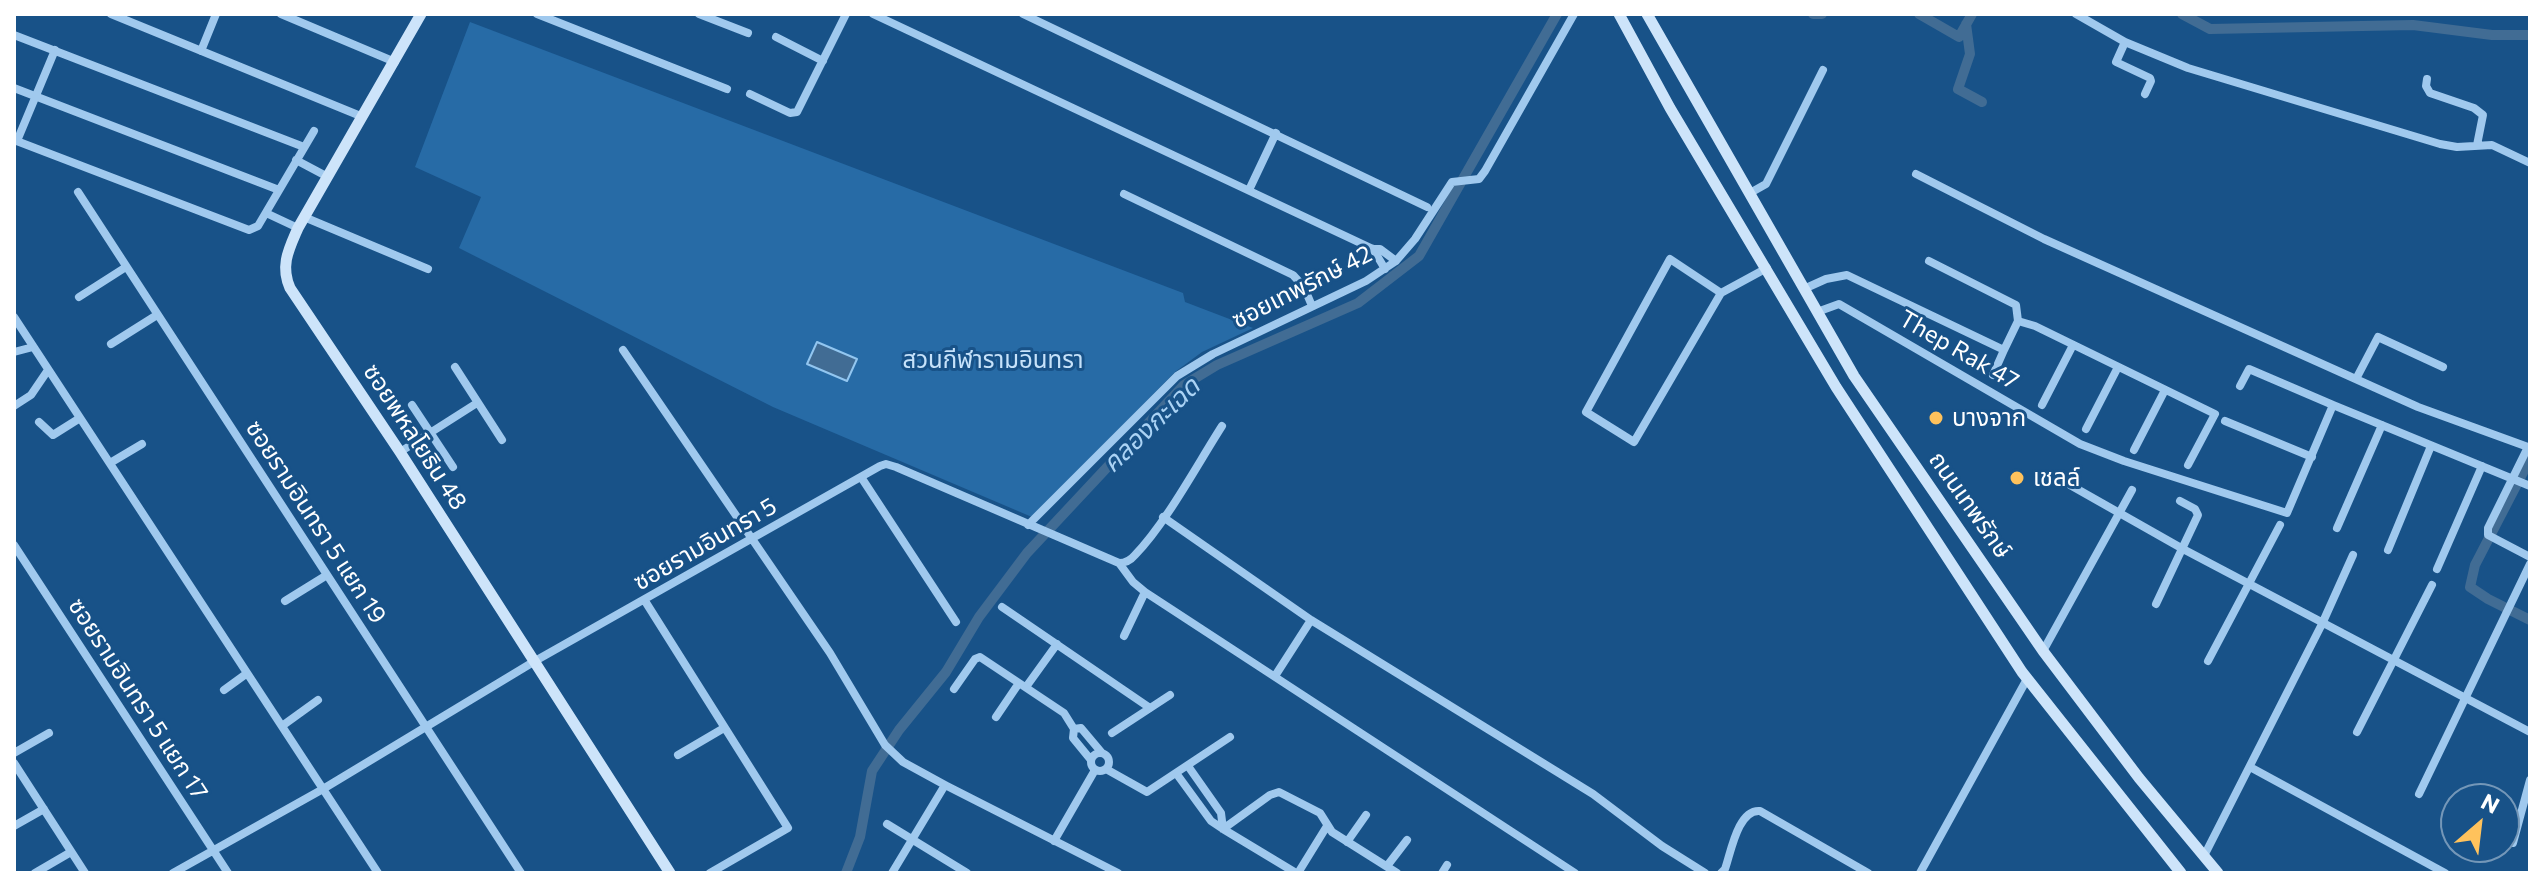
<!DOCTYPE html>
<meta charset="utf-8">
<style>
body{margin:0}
#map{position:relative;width:2544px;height:887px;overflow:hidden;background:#185288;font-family:Commissioner,sans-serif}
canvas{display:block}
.frame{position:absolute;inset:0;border:16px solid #fff;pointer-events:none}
.north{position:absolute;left:2440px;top:783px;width:80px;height:80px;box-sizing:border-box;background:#185288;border:2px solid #7497b8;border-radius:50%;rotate:28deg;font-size:22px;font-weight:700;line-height:32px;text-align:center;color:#fff}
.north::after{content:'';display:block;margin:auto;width:28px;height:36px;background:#ffc25c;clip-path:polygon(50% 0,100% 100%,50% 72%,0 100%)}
</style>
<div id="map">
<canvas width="2544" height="887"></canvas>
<div class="frame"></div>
<div class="north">N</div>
</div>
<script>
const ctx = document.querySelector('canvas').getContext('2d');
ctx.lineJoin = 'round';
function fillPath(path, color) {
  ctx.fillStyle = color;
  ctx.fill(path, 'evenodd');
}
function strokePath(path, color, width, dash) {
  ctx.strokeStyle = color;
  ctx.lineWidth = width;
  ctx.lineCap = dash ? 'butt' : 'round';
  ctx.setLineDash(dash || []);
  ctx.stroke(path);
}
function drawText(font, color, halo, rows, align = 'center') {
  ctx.font = font + ' Commissioner,"Noto Sans Thai",sans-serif';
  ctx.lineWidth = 6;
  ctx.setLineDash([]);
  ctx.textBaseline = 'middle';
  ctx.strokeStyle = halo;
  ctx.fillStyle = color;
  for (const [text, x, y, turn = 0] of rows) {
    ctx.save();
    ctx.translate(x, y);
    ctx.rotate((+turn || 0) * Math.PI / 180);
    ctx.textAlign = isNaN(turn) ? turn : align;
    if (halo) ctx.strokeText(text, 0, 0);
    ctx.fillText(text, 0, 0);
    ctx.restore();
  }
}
const green = new Path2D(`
 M470,22L1183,293L1185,302L1253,328L1202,352L1175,372L1032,517L773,407L459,248L481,197L415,167Z`);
const water = new Path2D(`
 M817,342L857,359L847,381L807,364Z`);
const canal = new Path2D(`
 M1813,14H1822
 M1919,14L1959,37L1972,14
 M2182,14L2210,29L2413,25L2492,35H2530
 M1966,24L1970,54L1958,89L1982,102
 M2530,459L2475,565L2470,587L2488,599L2530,620
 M846,873L860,837L872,771L899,730L946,672L979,617L1027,553L1184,385L1217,365L1358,303L1419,256L1557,14`);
const street = new Path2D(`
 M111,14L363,117
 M281,14L395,62
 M537,14L727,89
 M699,14L748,33
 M873,14L1373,249H1380L1396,261
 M1023,14L1427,207
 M2076,14L2125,42L2188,68L2440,144L2457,147L2492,145L2530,163
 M14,35L304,147
 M776,37L823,61
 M2125,42L2116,62L2150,78L2151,81L2145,94
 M201,51L216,14
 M2427,79L2426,86L2430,93L2474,108L2483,115L2477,145
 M14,88L279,190
 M750,94L790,113L797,112L846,14
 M14,140L249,230L258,226L314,131
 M17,141L55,50
 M296,160L328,177
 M1916,174L2044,239L2418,407L2528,447L2488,528V535L2530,557
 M1249,190L1276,133
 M78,192L521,873
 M1750,193L1766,184L1823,70
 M1124,194L1293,275L1304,287L1312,306
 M266,213L298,228
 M304,217L428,269
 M1373,249L1385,269
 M1929,261L2016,305L2018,321
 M1806,288L1826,279L1847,275L2004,350L2018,321L2035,326L2215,414L2188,465
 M1721,293L1670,259L1586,412L1634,442L1721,293L1767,268
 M79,297L126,267
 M1817,312L1839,304L2080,444L2124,461L2287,513L2333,405L2530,486
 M14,317L378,873
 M111,344L157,315
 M623,350L830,653L885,745L903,762L945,785L1118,873
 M14,352L33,347
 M455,367L502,440
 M1993,375L2004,350
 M2356,379L2378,337L2443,367
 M2240,386L2249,369L2333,405
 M412,405L453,467
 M2042,405L2073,345
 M14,406L31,395L48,370
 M2225,421L2312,457
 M39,422L53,435L80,418
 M2086,429L2118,367
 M2134,450L2165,390
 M400,452L477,403
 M110,463L142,444
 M861,477L956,622
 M2070,485L2183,549L2530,732
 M1163,517L1311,620L1593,794L1662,846L1705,873
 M1028,525L1177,376L1213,354L1366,281L1396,261L1415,239L1452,182L1479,179L1485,171L1574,14
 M2337,528L2382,425
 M14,545L228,873
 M2388,550L2431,446
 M1119,563L1133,582L1145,592L1575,873
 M2437,569L2482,466
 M285,601L327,575
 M645,601L788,828L710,873
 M2156,604L2198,515L2195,509L2180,501
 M1002,607L1150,708
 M1124,636L1145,592
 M2043,651L2132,490
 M2208,661L2280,525
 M1275,676L1311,620
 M1026,687L1057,644
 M954,689L975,659L980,657L1064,713L1074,729L1073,738L1091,760
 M224,690L246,674
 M996,717L1019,683
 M282,726L318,700
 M1074,729L1081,728L1102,753
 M2357,732L2432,585
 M1112,733L1170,695
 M14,753L49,733
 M1091 762a9 9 0 1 1 18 0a9 9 0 1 1-18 0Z
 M678,755L724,728
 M14,763L85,873
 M1188,766L1221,813L1223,829
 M2250,767L2445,873
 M1106,769L1147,792L1230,737
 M1176,773L1211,821L1223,829
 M2419,794L2530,564
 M887,824L967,873
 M14,826L44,809
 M1054,841L1095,770
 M1347,842L1366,815
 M2513,843L2530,780
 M2204,856L2322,624L2353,555
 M1387,866L1407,840
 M35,873L71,852
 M173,873L323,789L535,661L880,466L886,464L896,467L1119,563C1125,563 1130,561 1135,555C1166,523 1197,465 1222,426
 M892,873L945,785
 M1296,873L1223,829L1270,795L1279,792L1320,813L1332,832L1397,873
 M1298,873L1327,826
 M1442,873L1447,865
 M1721,873L1725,869C1731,852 1738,809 1760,811L1868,873
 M1920,873L2027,679`);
const secondary = new Path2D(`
 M421,14L298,228C289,249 280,265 290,288L400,452L670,873
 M1619,14L1670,108L1836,387L2022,672L2181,873
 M1647,14L1854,376L2043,651L2139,778L2218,873`);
const markers = [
 [1936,418,8,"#ffc25c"],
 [2017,478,8,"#ffc25c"]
];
const streetNames = [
 ["ซอยเทพรักษ์ 42",1302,287,-27],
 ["Thep Rak 47",1959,350,30],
 ["ซอยพหลโยธิน 48",415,437,57],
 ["ถนนเทพรักษ์",1970,505,55],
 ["ซอยรามอินทรา 5 แยก 19",316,522,57],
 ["ซอยรามอินทรา 5",705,544,-30],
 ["ซอยรามอินทรา 5 แยก 17",138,699,57]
];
const parkNames = [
 ["สวนกีฬารามอินทรา",993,360]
];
const poiNames = [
 ["บางจาก",1952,418],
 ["เชลล์",2033,478]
];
const waterNames = [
 ["คลองกะเฉด",1151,425,-44]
];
fillPath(green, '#276ba6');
fillPath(water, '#416c94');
strokePath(water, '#92c6f0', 2);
strokePath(canal, '#416c94', 10);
strokePath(street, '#a0c9ee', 8);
strokePath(secondary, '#cde4fa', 11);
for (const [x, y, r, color] of markers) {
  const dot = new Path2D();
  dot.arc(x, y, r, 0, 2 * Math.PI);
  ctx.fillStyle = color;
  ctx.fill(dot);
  strokePath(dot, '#185288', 3);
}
drawText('24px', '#fff', '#185288', streetNames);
drawText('24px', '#c6e2fa', '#185288', parkNames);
drawText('24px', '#fff', '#185288', poiNames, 'left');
drawText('italic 26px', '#abd3f5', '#185288', waterNames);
</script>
